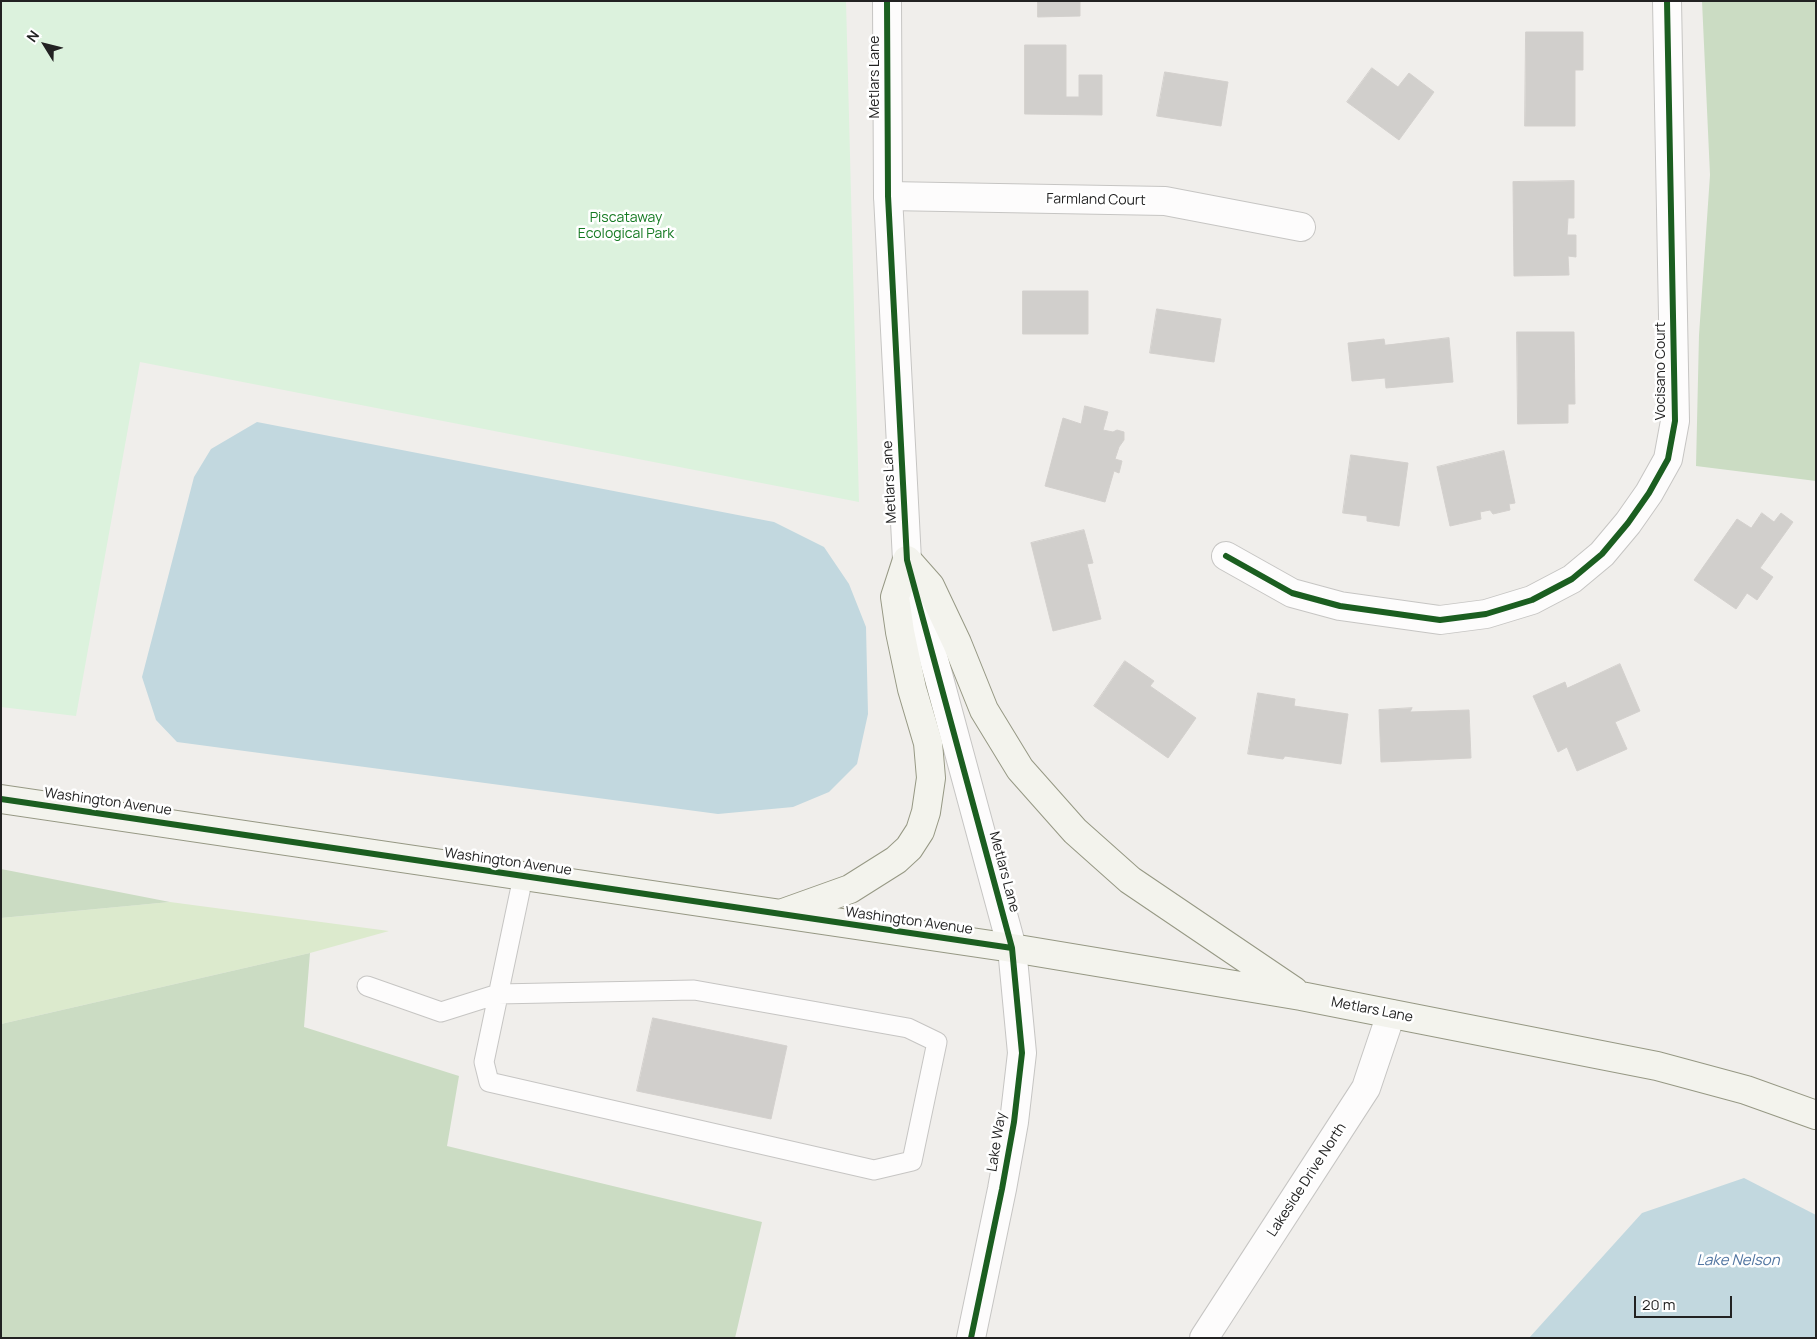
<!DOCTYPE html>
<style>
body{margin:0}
#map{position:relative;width:1817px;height:1339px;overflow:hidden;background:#f0eeeb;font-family:Manrope,sans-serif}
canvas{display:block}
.frame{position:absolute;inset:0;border:2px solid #222;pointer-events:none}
.north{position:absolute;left:20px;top:20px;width:50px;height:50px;-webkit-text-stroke:4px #fff;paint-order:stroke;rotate:306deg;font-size:14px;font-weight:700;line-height:20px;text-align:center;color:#222}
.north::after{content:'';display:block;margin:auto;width:18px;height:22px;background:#222;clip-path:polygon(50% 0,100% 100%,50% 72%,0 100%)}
.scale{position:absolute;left:1634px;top:1296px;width:98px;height:22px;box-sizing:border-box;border:2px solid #222;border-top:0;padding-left:6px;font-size:15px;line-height:18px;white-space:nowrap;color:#222;-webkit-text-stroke:4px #fff;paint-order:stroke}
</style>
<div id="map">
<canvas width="1817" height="1339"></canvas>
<div class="frame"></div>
<div class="north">N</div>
<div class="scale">20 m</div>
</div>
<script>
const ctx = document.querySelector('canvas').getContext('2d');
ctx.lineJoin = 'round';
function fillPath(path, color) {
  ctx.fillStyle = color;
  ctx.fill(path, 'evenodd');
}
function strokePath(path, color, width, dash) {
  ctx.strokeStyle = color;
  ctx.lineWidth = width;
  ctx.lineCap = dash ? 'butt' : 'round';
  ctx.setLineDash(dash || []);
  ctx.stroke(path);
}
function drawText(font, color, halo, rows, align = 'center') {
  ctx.font = font + ' Manrope,sans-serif';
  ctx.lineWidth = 5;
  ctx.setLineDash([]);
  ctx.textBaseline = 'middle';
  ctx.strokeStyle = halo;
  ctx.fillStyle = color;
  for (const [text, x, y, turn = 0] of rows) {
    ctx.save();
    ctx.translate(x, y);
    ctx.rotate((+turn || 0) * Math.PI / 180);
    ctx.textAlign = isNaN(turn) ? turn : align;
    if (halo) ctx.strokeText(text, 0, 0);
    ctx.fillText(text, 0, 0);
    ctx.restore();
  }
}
const grass = new Path2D(`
 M170,902L389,931L310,953L1,1024V918Z`);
const forest = new Path2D(`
 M1702,1H1816V481L1696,466L1699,335L1710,175Z
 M1,869L170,902L1,918Z
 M310,953L304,1027L459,1076L447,1146L762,1222L735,1338H1V1024Z`);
const park = new Path2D(`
 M1,1H846L859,502L140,362L76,716L1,707Z`);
const water = new Path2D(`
 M257,422L774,522L824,547L849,584L866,627L868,714L857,764L829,792L793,807L718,814L177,742L156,720L142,677L194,477L211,449Z
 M1744,1178L1816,1215V1338H1529L1642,1213Z`);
const building = new Path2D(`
 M1038,1H1080V16L1038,17Z
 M1526,32H1583V70H1575V126H1525Z
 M1025,45H1066V97H1079V75H1102V115L1025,114Z
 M1372,68L1398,87L1409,73L1434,92L1399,140L1347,102Z
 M1165,72L1228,82L1221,126L1157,116Z
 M1574,181V218H1568L1567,235H1576V257L1568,256L1569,275L1514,276L1513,182Z
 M1023,291H1088V334H1023Z
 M1157,309L1221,319L1214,362L1150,353Z
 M1517,332H1574L1575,404H1568V423L1518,424Z
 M1449,338L1453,382L1386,388L1385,378L1352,381L1348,343L1384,339L1385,345Z
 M1085,406L1108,412L1103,430L1113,432L1117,430L1124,432V440L1119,447L1115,459L1122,461L1119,473L1114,471L1105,502L1045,486L1063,418L1081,424Z
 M1504,451L1515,503L1509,504L1510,510L1493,514L1490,510L1480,512L1481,519L1450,526L1437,467Z
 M1351,455L1408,463L1399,526L1367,521V516L1343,513Z
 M1762,513L1774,522L1781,513L1793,522L1760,568L1773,577L1757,600L1747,593L1736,609L1694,580L1737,519L1751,528Z
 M1084,530L1093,563L1087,564L1101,619L1053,631L1031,543Z
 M1125,661L1154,681L1150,686L1196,718L1168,758L1094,706Z
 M1620,664L1640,711L1615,722L1627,749L1577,771L1567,747L1558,752L1533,696L1565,682L1567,688Z
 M1258,693L1295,699L1294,706L1348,714L1341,764L1285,756L1283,759L1248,754Z
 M1412,708L1410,712L1469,710L1471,758L1381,762L1379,710Z
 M653,1018L787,1046L771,1119L637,1091Z`);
const service = new Path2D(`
 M367,986L441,1012L498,994L694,990L908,1028L937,1042L912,1161L874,1170L489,1082L484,1062L523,877`);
const minor = new Path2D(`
 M888,196L1165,201L1301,227
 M1226,556L1292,593L1340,606L1440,620L1486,614L1532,600L1572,579L1602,554L1628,523L1649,493L1668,459L1675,421L1667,1
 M971,1338L1002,1189L1014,1122L1022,1053L1012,948
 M1204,1338L1366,1088L1391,1014`);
const tertiary = new Path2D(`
 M887,1L888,196L907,560L1012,948`);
const secondary = new Path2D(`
 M1,799L1012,948L1301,996L1657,1066L1746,1090L1816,1115
 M783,913L850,889L896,860L909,848L920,831L926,812L931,778L928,743L912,689L900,632L895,597L907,560L930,586L957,643L984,710L1020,769L1075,831L1130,880L1294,991`);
const cycleway = new Path2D(`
 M887,1L888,196L907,560L1012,948L1022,1053L1014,1122L1002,1189L971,1338
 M1226,556L1292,593L1340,606L1440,620L1486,614L1532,600L1572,579L1602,554L1628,523L1649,493L1668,459L1675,421L1667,1
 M1,799L1012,948`);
const streetNames = [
 ["Metlars Lane",875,77,-90],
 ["Farmland Court",1096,200,1],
 ["Vocisano Court",1661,371,-90],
 ["Metlars Lane",890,482,-93],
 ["Washington Avenue",108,802,8],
 ["Washington Avenue",508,862,8],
 ["Metlars Lane",1004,872,75],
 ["Washington Avenue",909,921,8],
 ["Metlars Lane",1372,1010,11],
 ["Lake Way",997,1142,-81],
 ["Lakeside Drive North",1307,1180,-57]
];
const parkNames = [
 ["Piscataway",626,218],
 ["Ecological Park",626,234]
];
const waterNames = [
 ["Lake Nelson",1738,1261]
];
fillPath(grass, '#dceacd');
fillPath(forest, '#cbdcc3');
fillPath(park, '#dcf2dd');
fillPath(water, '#c2d8df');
fillPath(building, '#d1cfcc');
strokePath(building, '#d3d0cd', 1);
strokePath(service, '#c6c5c3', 21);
strokePath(minor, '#c6c5c3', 30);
strokePath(tertiary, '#c6c5c3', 30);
strokePath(secondary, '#969884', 30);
strokePath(service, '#fdfcfc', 19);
strokePath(minor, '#fdfcfc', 28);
strokePath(tertiary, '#fdfcfc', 28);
strokePath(secondary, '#f3f3ed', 28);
strokePath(cycleway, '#1b5e20', 6);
drawText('14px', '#222', '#fff', streetNames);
drawText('14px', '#167a23', '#fff', parkNames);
drawText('italic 15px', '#5377a2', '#fff', waterNames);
</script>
